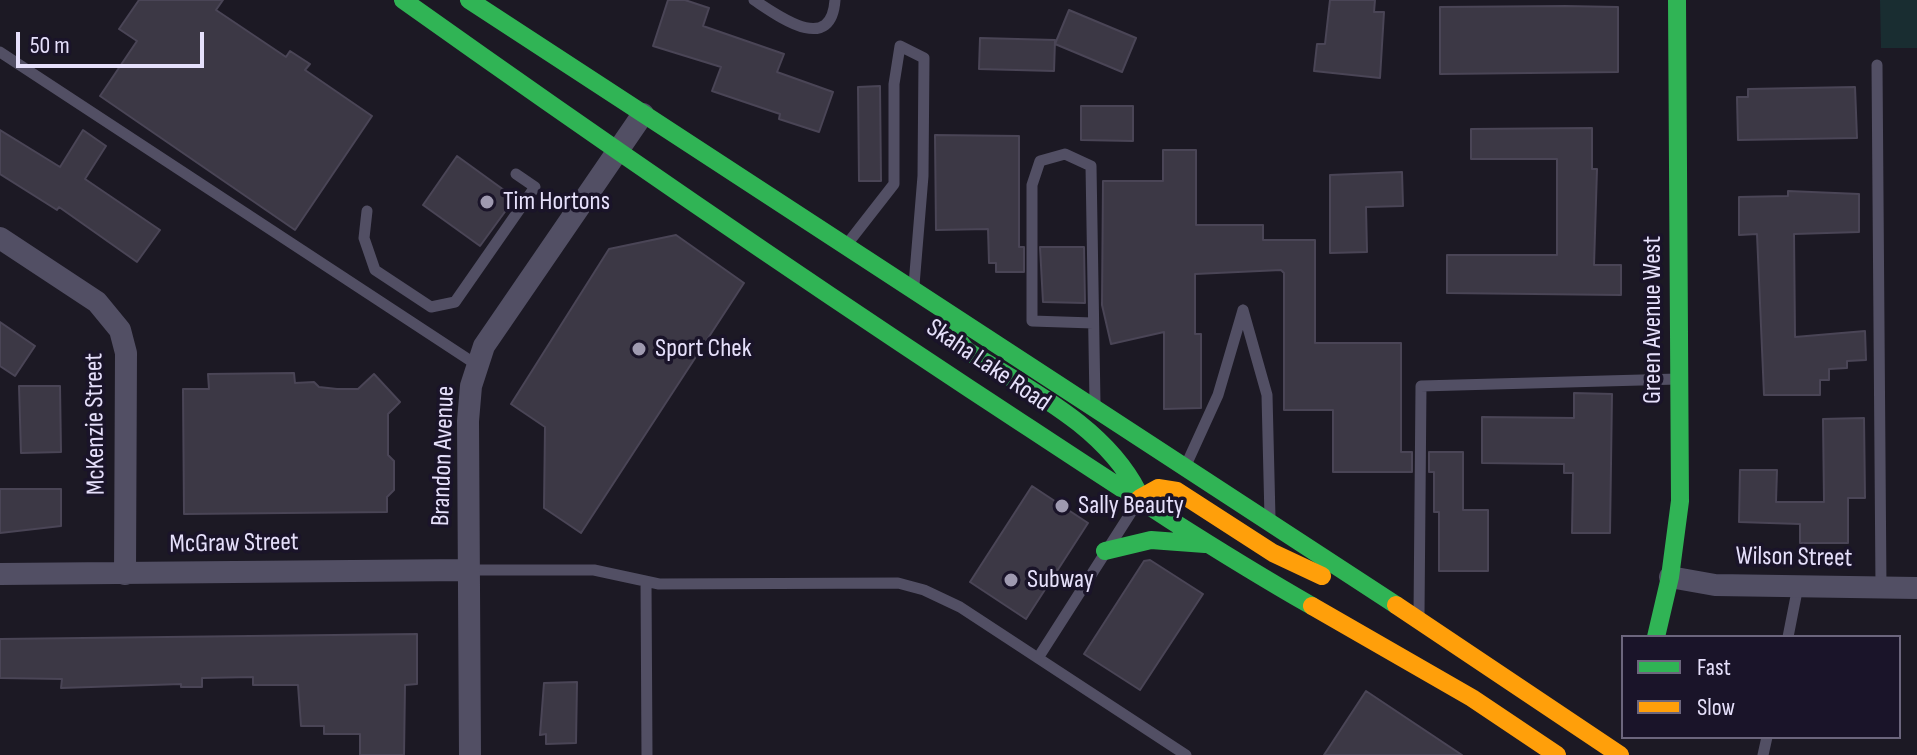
<!DOCTYPE html>
<style>
body{margin:0}
#map{position:relative;width:1917px;height:755px;overflow:hidden;background:#1c1924;font-family:"Sofia Sans Condensed",sans-serif}
canvas{display:block}
.legend{position:absolute;left:1621px;top:635px;width:280px;height:104px;box-sizing:border-box;background:#1a1429;border:2px solid #6c667d;margin:0;padding:10px 14px;list-style:none;font-size:24px;color:#e6e0fb}
.legend li{display:flex;align-items:center;gap:16px;height:40px}
.legend b{width:40px;border:2px solid #6c667d}
.scale{position:absolute;left:16px;top:32px;width:188px;height:36px;box-sizing:border-box;border:4px solid #e6e0fb;border-top:0;padding-left:10px;font-size:24px;line-height:28px;white-space:nowrap;color:#e6e0fb;-webkit-text-stroke:6px #1a1429;paint-order:stroke}
</style>
<div id="map">
<canvas width="1917" height="755"></canvas>
<ul class="legend">
<li><b style="height:10px;background:#30b455"></b>Fast</li>
<li><b style="height:10px;background:#ff9f0a"></b>Slow</li>
</ul>
<div class="scale">50 m</div>
</div>
<script>
const ctx = document.querySelector('canvas').getContext('2d');
ctx.lineJoin = 'round';
function fillPath(path, color) {
  ctx.fillStyle = color;
  ctx.fill(path, 'evenodd');
}
function strokePath(path, color, width, dash) {
  ctx.strokeStyle = color;
  ctx.lineWidth = width;
  ctx.lineCap = dash ? 'butt' : 'round';
  ctx.setLineDash(dash || []);
  ctx.stroke(path);
}
function drawText(font, color, halo, rows, align = 'center') {
  ctx.font = font + ' "Sofia Sans Condensed",sans-serif';
  ctx.lineWidth = 7;
  ctx.setLineDash([]);
  ctx.textBaseline = 'middle';
  ctx.strokeStyle = halo;
  ctx.fillStyle = color;
  for (const [text, x, y, turn = 0] of rows) {
    ctx.save();
    ctx.translate(x, y);
    ctx.rotate((+turn || 0) * Math.PI / 180);
    ctx.textAlign = isNaN(turn) ? turn : align;
    if (halo) ctx.strokeText(text, 0, 0);
    ctx.fillText(text, 0, 0);
    ctx.restore();
  }
}
const green = new Path2D(`
 M1880,0H1917V48H1881Z`);
const building = new Path2D(`
 M139,0H223L216,10L286,57L290,51L310,64L305,70L372,116L295,230L100,96L137,41L119,29Z
 M668,0H685L709,8L703,26L784,54L777,72L833,92L819,132L779,119L780,114L712,91L721,67L653,46Z
 M1330,0H1375L1374,12H1384L1380,78L1314,71L1317,44H1325Z
 M1565,6L1618,7V72L1440,74V7Z
 M1069,10L1136,38L1122,72L1055,44Z
 M980,38L1055,40L1054,71L979,69Z
 M880,86L881,181H859L858,87Z
 M1855,87L1857,138L1738,140L1737,97H1748V89Z
 M1081,106H1133V141L1081,140Z
 M1592,128V169H1597L1594,265H1621V295L1447,293V255H1557V159H1471V129Z
 M0,130L60,167L83,130L106,146L85,179L160,230L137,262L59,207L57,210L0,174Z
 M935,135L1019,136V247H1024V272H996V263H989L988,229L936,230Z
 M1163,150H1196V225H1263V240H1315V343H1401V452H1412V472H1333V410H1284V273L1281,270L1195,274V334H1201V408L1164,409V332L1111,344L1102,305L1103,181H1163Z
 M457,156L515,198L480,246L423,205Z
 M1402,172L1403,206L1366,207L1367,252L1330,253V175Z
 M1788,191L1859,194V232L1794,234L1795,337L1865,331L1866,360L1847,361V368L1829,369V380H1820V395H1764L1757,234L1739,235V197L1788,196Z
 M676,235L744,283L581,533L544,508L545,427L511,404L609,249Z
 M1040,247H1084L1085,303L1043,302Z
 M0,322L35,346L15,376L0,366Z
 M294,373L295,383L314,382L319,387L337,389H358L374,374L400,402L388,414V455L394,461V490L387,497V512L184,514L183,389H209L208,374Z
 M19,386H60L61,452L21,453Z
 M1574,393L1612,394L1610,533H1572L1573,473H1564V464L1482,463V417L1574,418Z
 M1864,418L1865,498H1848V543H1800V524L1739,522L1740,470H1777L1776,502H1824L1823,419Z
 M1429,452H1463V510H1488V571H1439V512H1434V472H1429Z
 M1032,486L1088,523L1026,619L970,582Z
 M0,489H61V526L0,533Z
 M1150,560L1203,594L1140,690L1084,654L1144,561Z
 M417,634V684L405,685L404,755H360V734H324V726H301L298,685H253V677L202,678V687H181V684L61,688L62,679L0,678V639Z
 M577,682L576,743L546,744V734L540,735L544,683Z
 M1366,691L1462,755H1324Z`);
const lane = new Path2D(`
 M754,0C777,15 831,56 835,0
 M0,52L477,365
 M1877,65L1881,588
 M367,211L364,238L375,270L431,307L455,302L535,187L516,174
 M848,243L894,184V84L900,46L924,58L923,176L914,285
 M1243,310L1267,395L1270,518
 M1093,323L1032,321V185L1040,161L1065,154L1091,166L1095,403
 M1187,463L1218,395L1243,310
 M469,570H594L659,584L898,583L924,590L960,607L1186,755
 M646,581L647,755
 M1419,615L1421,386L1678,379
 M1788,637L1798,586
 M1038,658L1139,500
 M1763,755L1767,737`);
const street = new Path2D(`
 M0,238L97,302L120,330L126,353L125,574
 M0,574L469,570
 M1670,577L1715,585L1917,588
 M470,755L468,421L471,386L484,346L643,114`);
const fast = new Path2D(`
 M403,0C590,133 779,263 970,389C1083,463 1195,539 1312,606
 M469,0L1396,605
 M952,332L966,350C1027,389 1104,425 1138,492
 M1105,551L1151,540L1205,544
 M1656,637L1670,577L1680,501L1677,0`);
const slow = new Path2D(`
 M1140,498L1158,488L1177,491L1273,553L1322,576
 M1396,605L1620,755
 M1312,606L1472,698L1557,755`);
const markers = [
 [487,202,8,"#9f9ab0"],
 [639,349,8,"#9f9ab0"],
 [1062,506,8,"#9f9ab0"],
 [1011,580,8,"#9f9ab0"]
];
const poiNames = [
 ["Tim Hortons",503,202],
 ["Sport Chek",655,349],
 ["Sally Beauty",1078,506],
 ["Subway",1027,580]
];
const streetNames = [
 ["Green Avenue West",1653,320,-90],
 ["Skaha Lake Road",988,366,34],
 ["McKenzie Street",96,424,-91],
 ["Brandon Avenue",444,456,-88],
 ["McGraw Street",234,544,-1],
 ["Wilson Street",1794,558,1]
];
fillPath(green, '#192d31');
fillPath(building, '#3c3845');
strokePath(building, '#4a4556', 2);
strokePath(lane, '#524f64', 11);
strokePath(street, '#524f64', 22);
strokePath(fast, '#30b455', 18);
strokePath(slow, '#ff9f0a', 18);
for (const [x, y, r, color] of markers) {
  const dot = new Path2D();
  dot.arc(x, y, r, 0, 2 * Math.PI);
  ctx.fillStyle = color;
  ctx.fill(dot);
  strokePath(dot, '#1a1429', 3);
}
drawText('26px', '#e6e0fb', '#1a1429', poiNames, 'left');
drawText('26px', '#e6e0fb', '#1a1429', streetNames);
</script>
